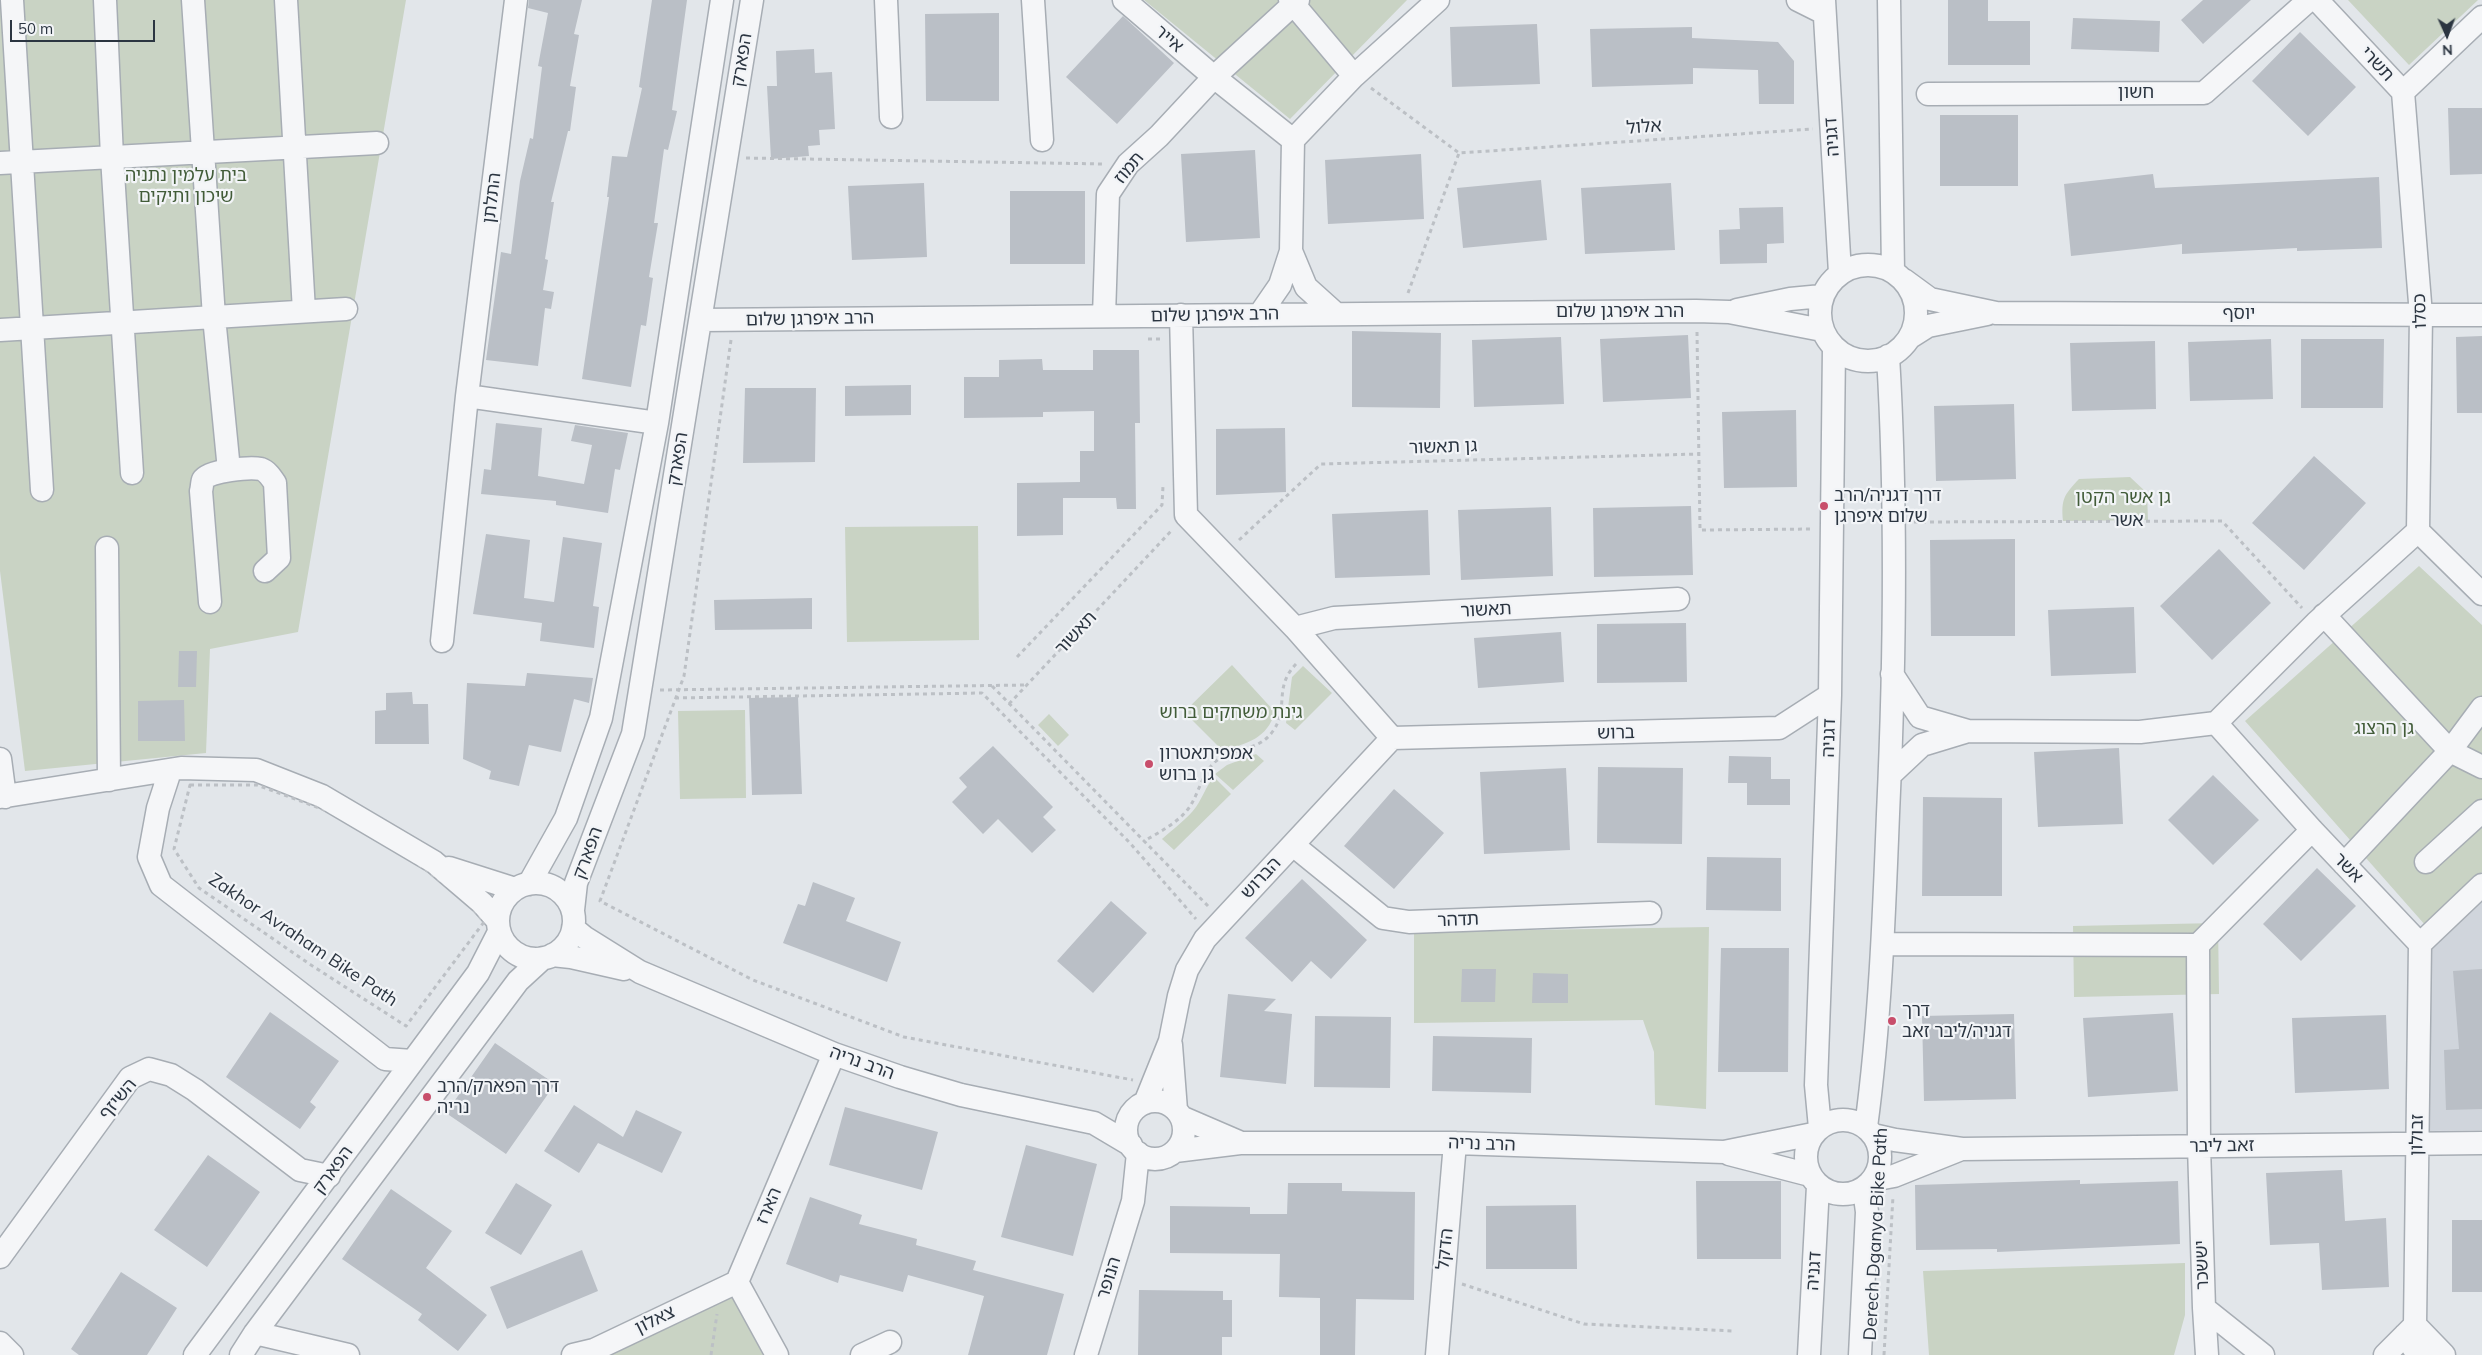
<!DOCTYPE html>
<meta charset="utf-8">
<style>
body{margin:0}
#map{position:relative;width:2482px;height:1355px;overflow:hidden;background:#e2e6ea;font-family:Mulish,sans-serif}
canvas{display:block}
.north{position:absolute;left:2422px;top:10px;width:50px;height:50px;-webkit-text-stroke:4px #f2f4f7;paint-order:stroke;rotate:178deg;font-size:14px;font-weight:700;line-height:20px;text-align:center;color:#2b3541}
.north::after{content:'';display:block;margin:auto;width:18px;height:22px;background:#2b3541;clip-path:polygon(50% 0,100% 100%,50% 72%,0 100%)}
.scale{position:absolute;left:10px;top:20px;width:145px;height:22px;box-sizing:border-box;border:2px solid #2b3541;border-top:0;padding-left:6px;font-size:15px;line-height:18px;white-space:nowrap;color:#2b3541;-webkit-text-stroke:4px #f2f4f7;paint-order:stroke}
</style>
<div id="map">
<canvas width="2482" height="1355"></canvas>
<div class="north">N</div>
<div class="scale">50 m</div>
</div>
<script>
const ctx = document.querySelector('canvas').getContext('2d');
ctx.lineJoin = 'round';
function fillPath(path, color) {
  ctx.fillStyle = color;
  ctx.fill(path, 'evenodd');
}
function strokePath(path, color, width, dash) {
  ctx.strokeStyle = color;
  ctx.lineWidth = width;
  ctx.lineCap = dash ? 'butt' : 'round';
  ctx.setLineDash(dash || []);
  ctx.stroke(path);
}
function drawText(font, color, halo, rows, align = 'center') {
  ctx.font = font + ' Mulish,"Noto Sans Hebrew",sans-serif';
  ctx.lineWidth = 4.5;
  ctx.setLineDash([]);
  ctx.textBaseline = 'middle';
  ctx.strokeStyle = halo;
  ctx.fillStyle = color;
  for (const [text, x, y, turn = 0] of rows) {
    ctx.save();
    ctx.translate(x, y);
    ctx.rotate((+turn || 0) * Math.PI / 180);
    ctx.textAlign = isNaN(turn) ? turn : align;
    if (halo) ctx.strokeText(text, 0, 0);
    ctx.fillText(text, 0, 0);
    ctx.restore();
  }
}
const built = new Path2D(`
 M2482,899V1130L2429,1131L2423,948Z`);
const green = new Path2D(`
 M0,0H406L298,632L210,649L206,753L25,771L0,571Z
 M1144,0H1407L1290,119Z
 M2348,0H2478L2409,65Z
 M2130,477L2147,493L2148,520L2063,521C2061,499 2064,495 2079,479Z
 M978,526L979,640L847,642L845,527Z
 M2419,566L2482,625V872L2426,926L2245,721Z
 M1232,665L1275,712C1267,739 1247,743 1223,751L1184,712Z
 M1303,666L1332,693L1295,730L1286,723L1292,677Z
 M745,710L746,798L680,799L678,711Z
 M1049,714L1069,735L1058,746L1038,725Z
 M1256,754L1264,761L1233,790L1215,774L1227,765Z
 M1214,777L1231,794L1174,850L1162,839C1173,829 1187,819 1196,807C1203,797 1206,786 1214,777Z
 M2218,923L2219,994L2074,997L2073,926Z
 M1709,927L1706,1109L1655,1105L1654,1052L1643,1020L1414,1023V932Z
 M2185,1263V1315L2174,1355H1929L1923,1271Z
 M733,1292L763,1355H581Z`);
const building = new Path2D(`
 M529,0H582L574,34L579,35L570,86L576,87L570,131H568L551,202H554L545,259L548,260L543,290L554,292L551,309L545,308L538,366L486,360L501,252L511,254L520,181L530,138L533,139L542,67L538,66L548,13L528,8Z
 M652,0H687L672,110L677,111L668,150L664,149L654,223H658L649,277L653,278L646,326L641,325L631,387L582,379L609,197H607L612,156L627,157L642,88L639,87Z
 M1948,0H1988V21H2030V65H1948Z
 M2203,0H2251L2203,44L2181,20Z
 M999,13V101H926L925,14Z
 M1123,16L1174,63L1117,124L1066,77Z
 M2073,18L2160,21L2159,52L2071,49Z
 M1537,24L1540,84L1452,87L1450,27Z
 M1692,27V38L1778,42L1794,61V104H1759L1758,70L1693,68V84L1592,87L1590,29Z
 M2300,32L2356,87L2308,136L2252,81Z
 M814,49L815,73L832,72L835,129L819,130L820,145L808,146L809,156L771,159L767,86H777L776,51Z
 M2448,108H2482V174L2450,175Z
 M1940,115H2018V186H1940Z
 M1255,150L1260,238L1186,242L1181,154Z
 M1421,154L1424,219L1328,224L1325,160Z
 M2153,174L2155,188L2379,177L2382,248L2297,251V248L2182,254V244L2071,256L2064,184Z
 M1541,180L1547,240L1463,248L1457,188Z
 M924,183L927,257L852,260L848,186Z
 M1671,183L1675,250L1585,254L1581,188Z
 M1010,191H1085V264H1010Z
 M1783,207L1784,243L1767,244V263L1720,264L1719,230L1740,229L1739,208Z
 M1352,331L1441,333L1440,408L1352,407Z
 M1688,335L1691,398L1603,402L1600,339Z
 M2482,336V413H2457L2456,337Z
 M1561,337L1564,404L1474,407L1472,340Z
 M2271,339L2273,399L2190,401L2188,342Z
 M2301,339H2384L2383,408H2301Z
 M2155,341L2156,409L2072,411L2070,343Z
 M1093,350H1139L1140,423H1135L1136,509H1117L1116,498H1063V535L1017,536V483L1080,482V451H1094V411L1043,412V417L964,418V377H999V360L1042,359L1043,370H1093Z
 M911,385V415L845,416V386Z
 M745,388H816L815,462L743,463Z
 M2014,404L2016,479L1936,481L1934,406Z
 M1796,410L1797,487L1724,488L1722,412Z
 M496,423L542,428L538,476L584,484L592,445L571,441L575,425L628,433L620,470L615,469L608,513L556,505V501L481,494L484,469L491,470Z
 M1285,428L1286,492L1216,495V429Z
 M2314,456L2366,503L2304,570L2252,523Z
 M1691,506L1693,575L1594,577L1593,508Z
 M1551,507L1553,576L1461,580L1458,510Z
 M1428,510L1430,575L1335,578L1332,514Z
 M486,534L530,540L524,598L554,602L563,537L602,543L593,606L599,607L594,648L540,641L542,623L473,614Z
 M2015,539V636H1931L1930,540Z
 M2219,549L2271,603L2212,660L2160,606Z
 M812,598V629L715,630L714,600Z
 M2134,607L2136,673L2051,676L2048,610Z
 M1686,623L1687,682L1597,683V624Z
 M1561,632L1564,682L1478,688L1474,638Z
 M179,651H197L196,687H178Z
 M527,673L593,678L589,703L574,699L561,752L529,745L519,786L489,779L491,771L463,759L467,683L525,686Z
 M412,692L413,704H428L429,744H375V711L386,710V693Z
 M798,697L802,794L752,795L749,698Z
 M184,700L185,741H138V701Z
 M993,746L1053,807L1043,817L1056,830L1032,853L998,819L983,834L952,802L967,787L959,778Z
 M2119,748L2123,824L2038,827L2034,752Z
 M1729,756L1771,757V779H1790V805H1747V783H1728Z
 M1598,767L1683,768L1682,844L1597,843Z
 M1566,768L1570,850L1484,854L1480,772Z
 M2213,775L2259,820L2213,865L2168,820Z
 M1394,789L1444,833L1394,889L1344,846Z
 M1923,797L2002,798V896H1922Z
 M1707,857L1781,858V911L1706,910Z
 M2317,868L2356,906L2301,961L2263,924Z
 M1302,879L1367,940L1331,979L1311,961L1292,982L1245,938Z
 M813,882L855,898L846,921L901,942L887,982L783,943L798,904L805,906Z
 M1111,901L1147,933L1093,993L1057,961Z
 M1721,948H1789L1788,1072H1718Z
 M1462,969H1496L1495,1002H1461Z
 M2482,969V1109L2446,1110L2444,1050L2459,1049L2453,971Z
 M1533,973L1568,974V1003H1532Z
 M1228,994L1276,999L1264,1011L1292,1014L1286,1084L1220,1077Z
 M270,1012L339,1061L310,1102L316,1107L300,1129L226,1077Z
 M2173,1013L2178,1091L2088,1097L2083,1018Z
 M2014,1014L2016,1099L1924,1101L1922,1016Z
 M2386,1015L2389,1089L2295,1093L2292,1018Z
 M1315,1016L1391,1017L1390,1088L1314,1087Z
 M1433,1036L1532,1038L1531,1093L1432,1091Z
 M495,1043L555,1084L506,1154L446,1113Z
 M574,1105L623,1137L636,1110L682,1132L662,1173L598,1143L579,1173L544,1151Z
 M845,1107L938,1132L922,1190L829,1165Z
 M1026,1145L1097,1164L1073,1256L1001,1237Z
 M208,1155L260,1192L207,1267L154,1230Z
 M2342,1170L2345,1221L2386,1218L2389,1287L2322,1290L2319,1243L2270,1245L2266,1173Z
 M2080,1180V1184L2178,1181L2180,1244L1997,1252V1249L1916,1250L1915,1185Z
 M1696,1181H1781V1259H1697Z
 M516,1183L552,1205L521,1255L485,1233Z
 M1288,1183H1342V1191L1415,1192L1414,1300L1356,1299L1355,1355H1320V1298L1279,1297L1280,1254L1170,1253V1206L1250,1207V1214H1287Z
 M391,1189L452,1231L426,1268L487,1315L458,1351L418,1320L422,1314L342,1259Z
 M810,1197L862,1215L859,1224L917,1239L916,1245L976,1261L973,1270L1064,1294L1047,1355H968L984,1296L908,1275L903,1292L840,1275L838,1283L786,1264Z
 M1576,1205L1577,1269H1486V1206Z
 M2452,1220H2482V1292H2452Z
 M582,1250L598,1291L507,1329L490,1287Z
 M121,1272L177,1308L147,1355H79L71,1349Z
 M1139,1290L1223,1291V1300H1232V1337H1222V1355H1138Z`);
const path = new Path2D(`
 M1371,88L1459,153L1813,129
 M746,158L1105,164
 M1408,293L1459,153
 M1697,332L1700,530L1813,529
 M1148,339H1161
 M731,340L684,676L600,901L753,980L904,1037L1133,1080
 M1914,522L2222,521L2302,608
 M1239,540L1321,464L1699,454
 M1017,657L1162,505L1163,486
 M992,686L1144,841
 M660,690L1027,685
 M675,698L982,693L1130,843L1196,919
 M1009,704L1172,530
 M190,785H257L341,816L399,850L465,899L484,922L406,1026L311,965L199,888L174,849Z
 M1208,906L1144,841C1160,832 1183,820 1192,803C1200,789 1204,768 1220,758C1238,747 1259,751 1273,731C1290,707 1272,687 1298,662
 M1462,1284L1584,1324L1733,1331
 M711,1355L717,1314
 M1884,1355L1893,1196`);
const minor = new Path2D(`
 M12,0L42,490
 M105,0L112,157L132,473
 M193,0L214,317L229,470
 M286,0L304,311
 M886,0L891,117
 M1033,0L1042,140
 M1124,0L1214,77L1293,140L1354,76L1438,0
 M1290,0L1354,76
 M1798,0L1824,13
 M1824,0L1840,273
 M1889,0L1893,271
 M2317,0L2403,92L2482,17
 M2403,92L2421,315L2418,531
 M1928,94L2204,93L2309,0
 M0,163L377,143
 M1291,251L1306,287L1336,314
 M1820 313a48 48 0 1 1 96 0a48 48 0 1 1-96 0Z
 M1904,280L1930,299L1996,313L2482,315
 M1737,310L1790,299L1822,296
 M1260,314L1280,285L1291,251L1293,140
 M1181,315L1186,515L1295,628L1392,738
 M1104,316L1108,194L1128,164L1159,136L1214,77L1298,0
 M701,320L1696,311L1729,312L1822,330
 M0,330L346,309
 M1909,338L1928,326L1987,314
 M467,396L657,423
 M107,548L109,780
 M210,602L201,491C202,488 202,482 203,480C209,470 251,467 261,469C267,471 271,477 275,483L279,558L265,571
 M2324,615L2450,751L2482,767
 M1295,628L1334,618L1678,599
 M442,641L467,396L516,0
 M1892,674L1920,717L1968,731L2140,732L2216,723L2316,623L2418,531L2482,594
 M2216,723L2312,830L2420,944
 M1392,738L1779,728L1830,695
 M0,759L5,797
 M170,771L158,808L149,857L161,885L385,1059L412,1061
 M1890,775L1922,745L1968,731
 M0,797L181,768L256,770L322,796L434,862L482,903L497,920
 M1293,845L1383,918L1409,922L1650,913
 M2426,862L2482,811
 M2344,864L2450,751L2482,708
 M449,868L515,889
 M498 921a38 38 0 1 1 76 0a38 38 0 1 1-76 0Z
 M529,884L566,818L601,718L657,423L722,0
 M573,910L576,883L633,734L752,0
 M573,928L584,937L640,972L834,1054L900,1077L961,1095L1094,1123L1131,1145
 M1883,944L2198,945L2199,1146L2204,1308L2263,1355
 M2420,944L2482,885
 M2198,945L2312,830
 M552,955L571,957L624,969
 M1171,1045L1176,1110
 M1126 1130a29 29 0 1 1 58 0a29 29 0 1 1-58 0Z
 M1145,1103L1170,1041L1179,996L1187,970L1205,939L1392,738
 M1181,1117L1239,1142
 M1806 1157a37 37 0 1 1 74 0a37 37 0 1 1-74 0Z
 M1866,1127C1880,1023 1884,918 1888,814C1895,662 1897,508 1888,356
 M1820,1128L1816,1085L1830,695L1834,347
 M1873,1135L1895,1140L1962,1149L2482,1143
 M1175,1151L1240,1143H1455L1724,1152L1813,1134
 M1729,1154L1810,1175
 M1872,1180L1894,1176L1959,1150
 M0,1257L130,1078L149,1069L171,1075L195,1090L300,1170L329,1176
 M737,1282L834,1054
 M737,1282L777,1355
 M2204,1308L2207,1355
 M2415,1325L2420,944
 M255,1333L348,1355
 M2405,1335L2418,1355
 M0,1343L12,1355
 M195,1355L478,973L499,932
 M241,1355L255,1333L518,981L543,958
 M573,1355L594,1350L737,1282
 M862,1355L890,1342
 M1086,1355L1133,1201L1138,1153
 M1437,1355L1455,1143
 M1809,1355L1818,1186
 M1860,1355L1867,1212L1864,1189
 M2385,1355L2415,1325L2444,1355`);
const markers = [
 [1824,506,5,"#c84e6b"],
 [1149,764,5,"#c84e6b"],
 [1892,1021,5,"#c84e6b"],
 [427,1097,5,"#c84e6b"]
];
const streetNames = [
 ["אייר",1169,39,41],
 ["הפארק",742,60,-81],
 ["תשרי",2377,64,47],
 ["חשון",2136,93],
 ["אלול",1644,127,-4],
 ["דגניה",1832,137,-94],
 ["תמוז",1129,168,-50],
 ["התלתן",492,198,-83],
 ["כסלו",2420,311,-92],
 ["הרב איפרגן שלום",1620,312],
 ["יוסף",2239,314],
 ["הרב איפרגן שלום",1215,315,-1],
 ["הרב איפרגן שלום",810,319,-1],
 ["גן תאשור",1443,447,-2],
 ["הפארק",678,459,-81],
 ["אשר",2127,521],
 ["תאשור",1486,610,-3],
 ["תאשור",1076,633,-47],
 ["ברוש",1616,733,-1],
 ["דגניה",1829,738,-88],
 ["הפארק",588,853,-70],
 ["אשר",2348,868,46],
 ["הברוש",1261,878,-47],
 ["תדהר",1458,920,-2],
 ["Zakhor Avraham Bike Path",303,940,34],
 ["הרב נריה",862,1063,20],
 ["השיזף",118,1099,-50],
 ["זבולון",2417,1135,-89],
 ["הרב נריה",1482,1144,2],
 ["זאב ליבר",2222,1146,-1],
 ["הפארק",333,1170,-54],
 ["הארז",769,1206,-67],
 ["Derech Dganya Bike Path",1876,1234,-87],
 ["הדקל",1445,1249,-84],
 ["יששכר",2202,1265,-92],
 ["דגניה",1814,1271,-86],
 ["הנופר",1109,1278,-73],
 ["צאלון",655,1320,-26]
];
const parkNames = [
 ["בית עלמין נתניה",186,176],
 ["שיכון ותיקים",186,197],
 ["גן אשר הקטן",2123,498],
 ["גינת משחקים ברוש",1231,713],
 ["גן הרצוג",2384,729]
];
const poiNames = [
 ["דרך דגניה/הרב",1834,496],
 ["שלום איפרגן",1834,517],
 ["אמפיתאטרון",1159,754],
 ["גן ברוש",1159,775],
 ["דרך",1902,1011],
 ["דגניה/ליבר זאב",1902,1032],
 ["דרך הפארק/הרב",437,1087],
 ["נריה",437,1108]
];
fillPath(built, '#d0d5dc');
fillPath(green, '#c9d3c4');
fillPath(building, '#babfc6');
strokePath(minor, '#a7adb4', 25);
strokePath(path, '#bcc0c5', 3, [4, 4]);
strokePath(minor, '#f5f6f8', 22);
for (const [x, y, r, color] of markers) {
  const dot = new Path2D();
  dot.arc(x, y, r, 0, 2 * Math.PI);
  ctx.fillStyle = color;
  ctx.fill(dot);
  strokePath(dot, '#f2f4f7', 2);
}
drawText('18px', '#2b3541', '#f2f4f7', streetNames);
drawText('18px', '#425c39', '#f2f4f7', parkNames);
drawText('18px', '#2b3541', '#f2f4f7', poiNames, 'left');
</script>
